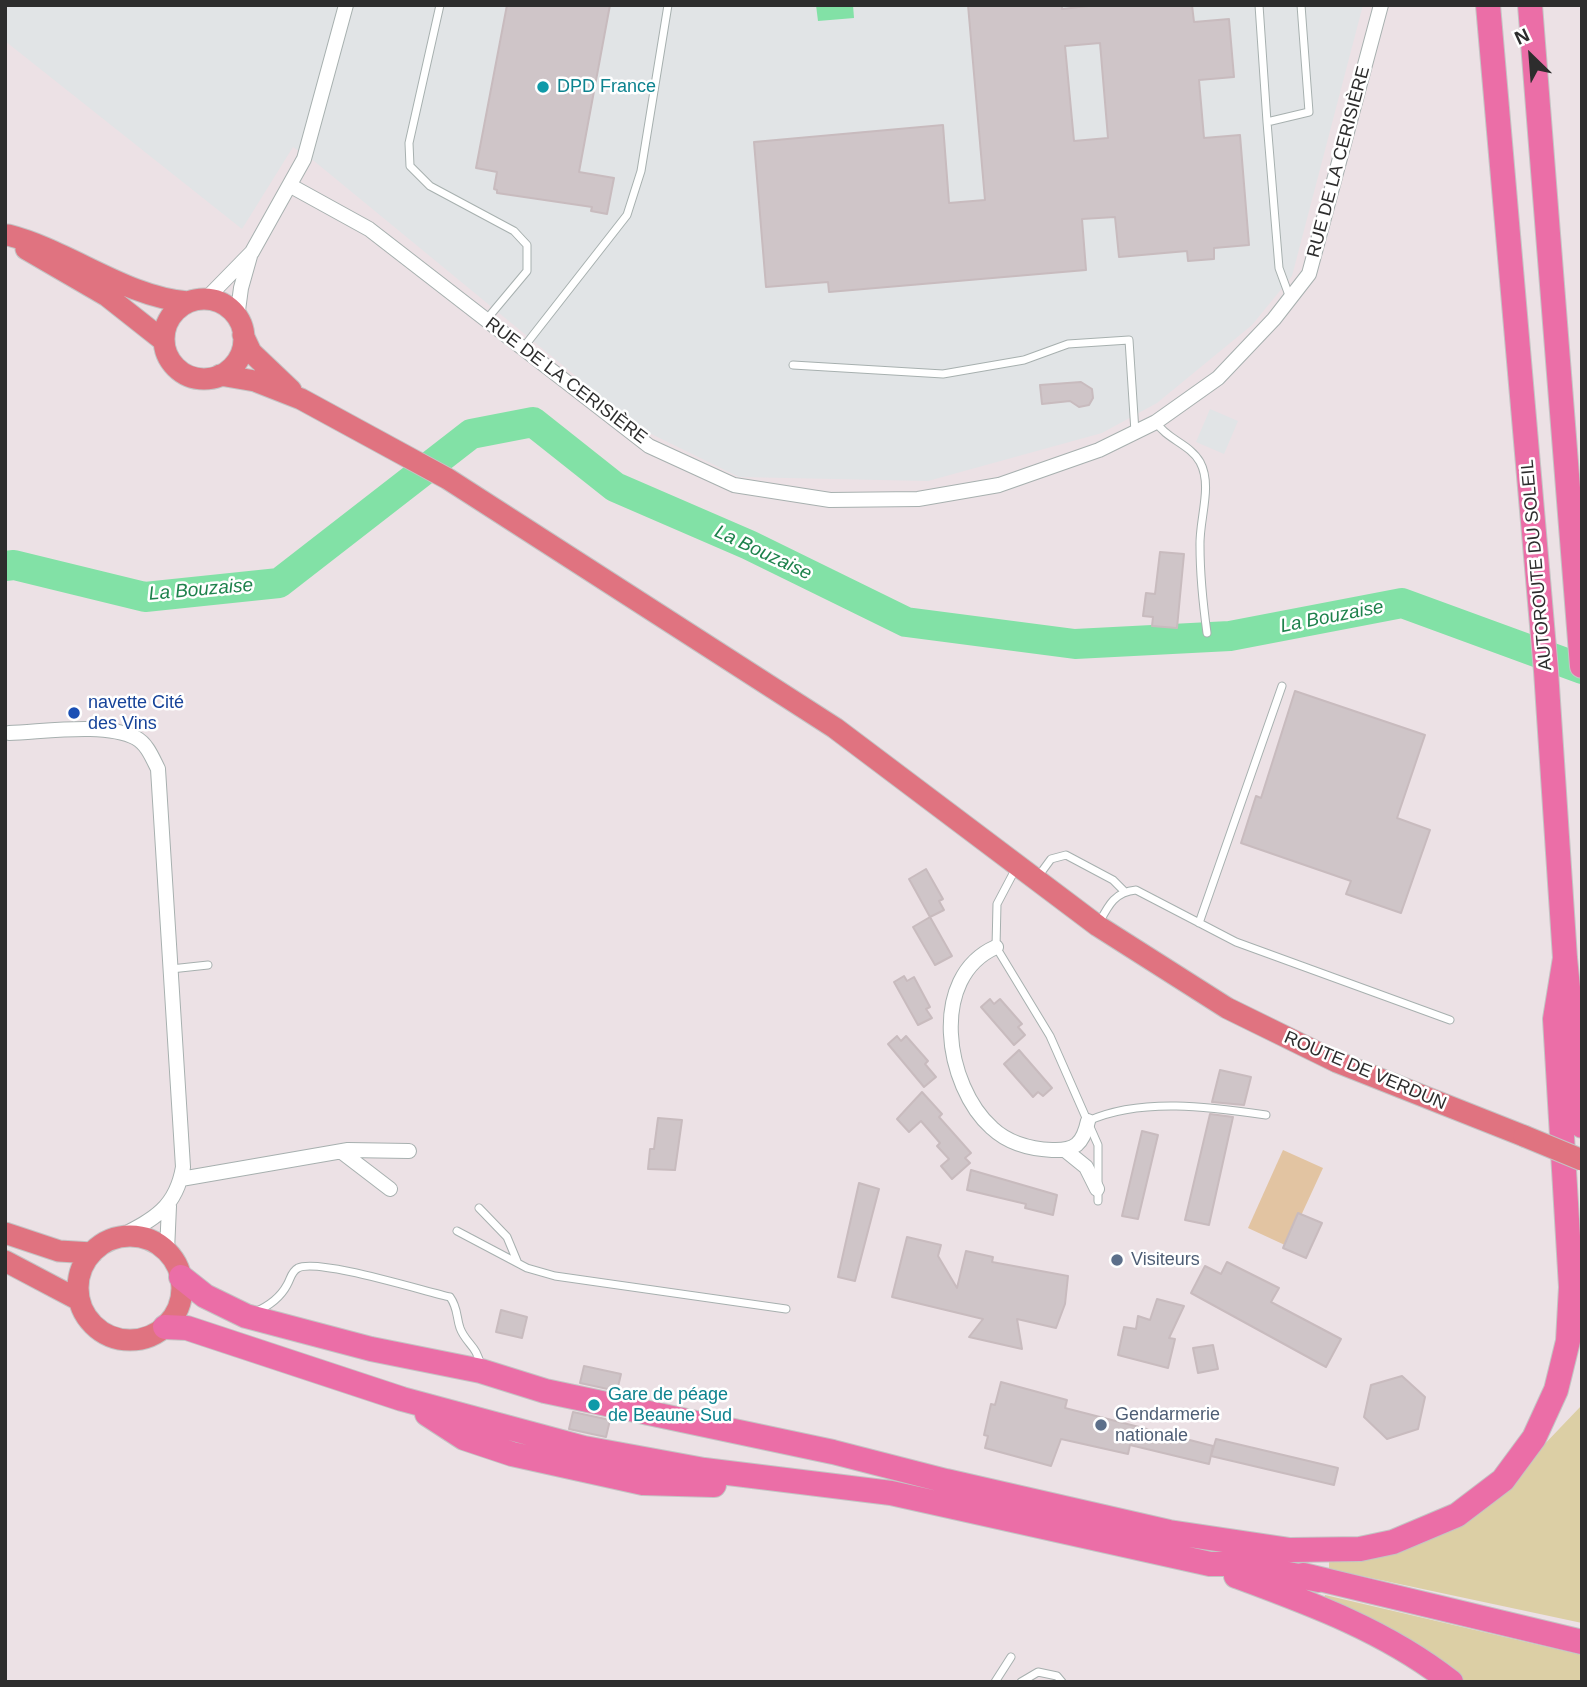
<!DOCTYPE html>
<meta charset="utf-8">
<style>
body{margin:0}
#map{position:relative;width:1587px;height:1687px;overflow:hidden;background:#ece1e5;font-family:Helvetica,sans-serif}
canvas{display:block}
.frame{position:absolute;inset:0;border:7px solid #2d2d2d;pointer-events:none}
.north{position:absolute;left:1496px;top:21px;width:70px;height:70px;-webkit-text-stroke:5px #fff;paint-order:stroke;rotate:335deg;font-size:19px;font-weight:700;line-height:28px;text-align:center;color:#2d2d2d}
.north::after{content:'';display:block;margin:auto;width:24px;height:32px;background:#2d2d2d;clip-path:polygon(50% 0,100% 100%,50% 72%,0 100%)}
</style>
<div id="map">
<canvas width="1587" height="1687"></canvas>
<div class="frame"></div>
<div class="north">N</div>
</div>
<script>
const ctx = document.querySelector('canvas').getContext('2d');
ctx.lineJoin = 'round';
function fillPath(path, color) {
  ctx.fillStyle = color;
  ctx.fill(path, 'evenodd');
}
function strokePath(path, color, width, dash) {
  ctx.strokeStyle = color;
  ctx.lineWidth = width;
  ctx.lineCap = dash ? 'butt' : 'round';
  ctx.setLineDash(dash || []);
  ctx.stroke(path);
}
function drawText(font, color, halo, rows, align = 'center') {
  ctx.font = font + ' Helvetica,sans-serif';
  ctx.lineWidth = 5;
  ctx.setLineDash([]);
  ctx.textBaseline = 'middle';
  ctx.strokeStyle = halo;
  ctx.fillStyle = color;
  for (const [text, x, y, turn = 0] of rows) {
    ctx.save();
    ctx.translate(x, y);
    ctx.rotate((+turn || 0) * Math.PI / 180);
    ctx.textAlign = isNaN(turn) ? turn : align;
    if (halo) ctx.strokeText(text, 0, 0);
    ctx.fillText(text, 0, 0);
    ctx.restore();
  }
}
const industrial = new Path2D(`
 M5,5H1363L1292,276L1252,325L1157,403L1102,433L928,481L739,477L639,428L314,161L293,147L242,229L5,41Z
 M1210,409L1238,421L1224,454L1196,442Z`);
const green = new Path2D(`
 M1581,1406L1582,1623L1329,1569V1559L1383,1555L1538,1451Z
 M1325,1595L1582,1655V1682H1460L1323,1601Z`);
const pitch = new Path2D(`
 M1283,1150L1323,1168L1287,1246L1248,1228Z`);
const water = new Path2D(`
 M816,5H853L854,18L818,21Z`);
const river = new Path2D(`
 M5,566L14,565L145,597L279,583L471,434L533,422L615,487L749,545L906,622L1075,644L1230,636L1402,603L1582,669`);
const building = new Path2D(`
 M507,5H610L579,172L614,178L607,214L591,211L592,207L497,193V190L494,189L497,172L476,168Z
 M968,5H1062V9L1097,5H1192L1194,22L1229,19L1234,77L1199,80L1204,138L1240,135L1249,245L1214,248V259L1188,261L1187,251L1119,257L1115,217L1082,219L1086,270L829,292L828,282L766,287L754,142L943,125L949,203L985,200ZM1100,43L1108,138L1074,141L1065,46Z
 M1081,382L1092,389L1093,398L1089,405L1079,407L1070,401L1042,404L1040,385Z
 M1160,552L1184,554L1177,628L1152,626L1153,617L1143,616L1146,593L1155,594Z
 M1295,691L1425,735L1397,818L1430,830L1401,913L1346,894L1351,881L1241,843L1256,796L1261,798Z
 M926,869L943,899L939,901L944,910L930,917L952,956L935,965L913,927L930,917L909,879Z
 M904,976L907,981L914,977L930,1007L926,1009L932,1018L918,1025L894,982Z
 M990,999L994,1004L1000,999L1022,1024L1018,1027L1025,1035L1014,1045L981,1007Z
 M897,1036L901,1041L906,1036L928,1061L925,1064L936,1077L924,1087L888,1044Z
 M1019,1050L1052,1088L1043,1096L1038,1092L1033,1097L1004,1064Z
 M1220,1070L1251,1077L1244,1105L1212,1102Z
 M922,1092L942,1114L939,1117L971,1153L965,1158L970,1163L952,1179L941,1166L949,1159L937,1146L940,1143L921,1121L909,1132L897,1119Z
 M1210,1114L1233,1117L1209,1225L1185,1220Z
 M658,1118L682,1120L675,1170L648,1169L650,1149H654Z
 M1142,1131L1158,1135L1138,1219L1122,1216Z
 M971,1170L1057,1195L1053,1215L1025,1208L1026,1204L967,1190Z
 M859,1183L879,1189L855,1281L838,1277Z
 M1298,1213L1322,1223L1306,1258L1283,1248Z
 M907,1237L941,1245L938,1256L957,1288L966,1251L993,1257L992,1262L1068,1276L1065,1304L1056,1328L1017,1319L1022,1349L969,1337L983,1319L892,1297Z
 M1227,1262L1279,1288L1271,1302L1341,1339L1326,1367L1191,1293L1205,1266L1221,1274Z
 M1157,1299L1184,1306L1169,1338L1175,1339L1168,1368L1118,1355L1124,1327L1136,1329L1138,1316L1150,1320Z
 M501,1310L527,1317L522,1338L496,1332Z
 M1213,1345L1218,1369L1198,1373L1193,1348Z
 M584,1366L621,1374L617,1391L580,1383Z
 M1402,1376L1425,1397L1418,1429L1387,1439L1364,1417L1371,1385Z
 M1001,1382L1067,1400L1065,1408L1213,1446L1209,1464L1130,1445L1128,1454L1061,1439L1051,1466L985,1448L988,1436L984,1435L991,1404L995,1405Z
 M573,1412L610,1420L606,1437L569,1429Z
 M1216,1439L1338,1468L1334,1485L1211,1456Z`);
const service = new Path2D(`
 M440,5L409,143L410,166L430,186L514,231L527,245V271L486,320
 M1259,5L1267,122
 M1290,298L1279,268L1267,122L1309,112L1301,5
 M523,348L627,215L641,171L668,5
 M793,365L943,374L1024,360L1068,344L1129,340L1135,432
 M1156,422C1166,439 1190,444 1200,462C1213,486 1199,519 1200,546C1200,576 1203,604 1207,633
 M1016,868L997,904L996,947L1050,1036L1098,1145V1201
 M1037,878L1051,859L1066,855L1113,880L1124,891
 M1199,923L1282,686
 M1098,925C1108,906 1114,892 1136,890L1236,942L1450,1020
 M171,969L208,965
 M1088,1121C1141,1097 1211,1107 1266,1115
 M479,1208L507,1237L517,1261
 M457,1231L527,1268L555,1276L786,1309
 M255,1312C269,1306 280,1298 287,1285C291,1278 291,1272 298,1268C318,1258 423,1291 450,1297C458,1308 456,1316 460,1328C466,1344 477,1345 481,1367
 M995,1682L1011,1657
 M1021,1682L1038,1672L1057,1676L1062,1682`);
const minor = new Path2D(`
 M291,186L369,229L649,446L734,485L830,500L918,499L999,485L1099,450L1156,422L1218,378L1274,319L1309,274L1381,5
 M206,299L252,252L304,159L346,5
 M237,318L241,288L250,256
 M9,733C44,732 105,722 136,738C147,744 152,757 158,769L183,1167C176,1208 154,1219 119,1237
 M996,947C928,977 945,1086 992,1128C1008,1143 1031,1149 1052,1150C1075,1151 1083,1144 1088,1121
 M1065,1150L1086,1167L1097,1189
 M343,1153L390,1189
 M181,1179L348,1150L409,1151
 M167,1251L169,1206`);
const primary = new Path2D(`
 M8,235C70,251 125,297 188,302
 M26,249L107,296L164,341
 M164 339a40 40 0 1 1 80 0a40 40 0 1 1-80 0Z
 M243,335L251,352L291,390
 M220,375L255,381L301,399L448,479L835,728L1098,926L1227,1008L1337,1062L1524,1136
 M5,1233L59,1251L92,1253
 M78 1288a52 52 0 1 1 104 0a52 52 0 1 1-104 0Z
 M5,1261L79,1300`);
const motorway = new Path2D(`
 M1488,5L1546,671L1565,958L1582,1126
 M1530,5L1582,666
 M181,1277L205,1296L246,1316L371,1349L481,1371L545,1391L833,1452L946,1481L1169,1532L1290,1550L1360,1549L1393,1542L1457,1515L1503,1480L1534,1438L1556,1390L1568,1341L1571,1287L1555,1019L1565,958
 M165,1327L187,1328L402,1399L584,1448L704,1470L891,1493L1210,1564H1237L1319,1580
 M427,1414L464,1438L512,1454L643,1483L714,1485
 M1303,1575L1582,1642
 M1236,1576C1312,1604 1386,1631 1451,1682`);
const primaryBridge = new Path2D(`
 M1524,1136L1582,1160`);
const markers = [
 [543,87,7,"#0f9aa8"],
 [74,713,7,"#1a4fb4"],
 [1117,1260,7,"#5c6f8a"],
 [594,1405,7,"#0f9aa8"],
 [1101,1425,7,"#5c6f8a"]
];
const cultureNames = [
 ["DPD France",557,87],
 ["Gare de péage",608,1395],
 ["de Beaune Sud",608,1416]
];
const streetNames = [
 ["RUE DE LA CERISIÈRE",1339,162,-75],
 ["RUE DE LA CERISIÈRE",566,381,37],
 ["AUTOROUTE DU SOLEIL",1537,565,-95],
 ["ROUTE DE VERDUN",1365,1071,23]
];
const transitNames = [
 ["navette Cité",88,703],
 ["des Vins",88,724]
];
const serviceNames = [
 ["Visiteurs",1131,1260],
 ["Gendarmerie",1115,1415],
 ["nationale",1115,1436]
];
const waterNames = [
 ["La Bouzaise",763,553,25],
 ["La Bouzaise",201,590,-5],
 ["La Bouzaise",1332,617,-11]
];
fillPath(industrial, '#e1e4e6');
fillPath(green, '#dccfa5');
fillPath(pitch, '#e2c4a2');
fillPath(water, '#82e1a6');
strokePath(river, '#82e1a6', 30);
fillPath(building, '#cfc5c8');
strokePath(building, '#c8bbbe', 2);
strokePath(service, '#a7b0af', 9);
strokePath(minor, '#a7b0af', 16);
strokePath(primary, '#c4c4c4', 23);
strokePath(motorway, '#c4c4c4', 26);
strokePath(service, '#fff', 7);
strokePath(minor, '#fff', 14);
strokePath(primary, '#e07380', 21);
strokePath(motorway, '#eb6ea7', 24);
strokePath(primaryBridge, '#c4c4c4', 23, []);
strokePath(primaryBridge, '#e07380', 21);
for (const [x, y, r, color] of markers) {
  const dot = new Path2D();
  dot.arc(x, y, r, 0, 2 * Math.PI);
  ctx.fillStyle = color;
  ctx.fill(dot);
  strokePath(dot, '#fff', 2.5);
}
drawText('18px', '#0d838f', '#fff', cultureNames, 'left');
drawText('18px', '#2d2d2d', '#fff', streetNames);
drawText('18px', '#164399', '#fff', transitNames, 'left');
drawText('18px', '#4e5e75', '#fff', serviceNames, 'left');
drawText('italic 19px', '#1e824c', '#fff', waterNames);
</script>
